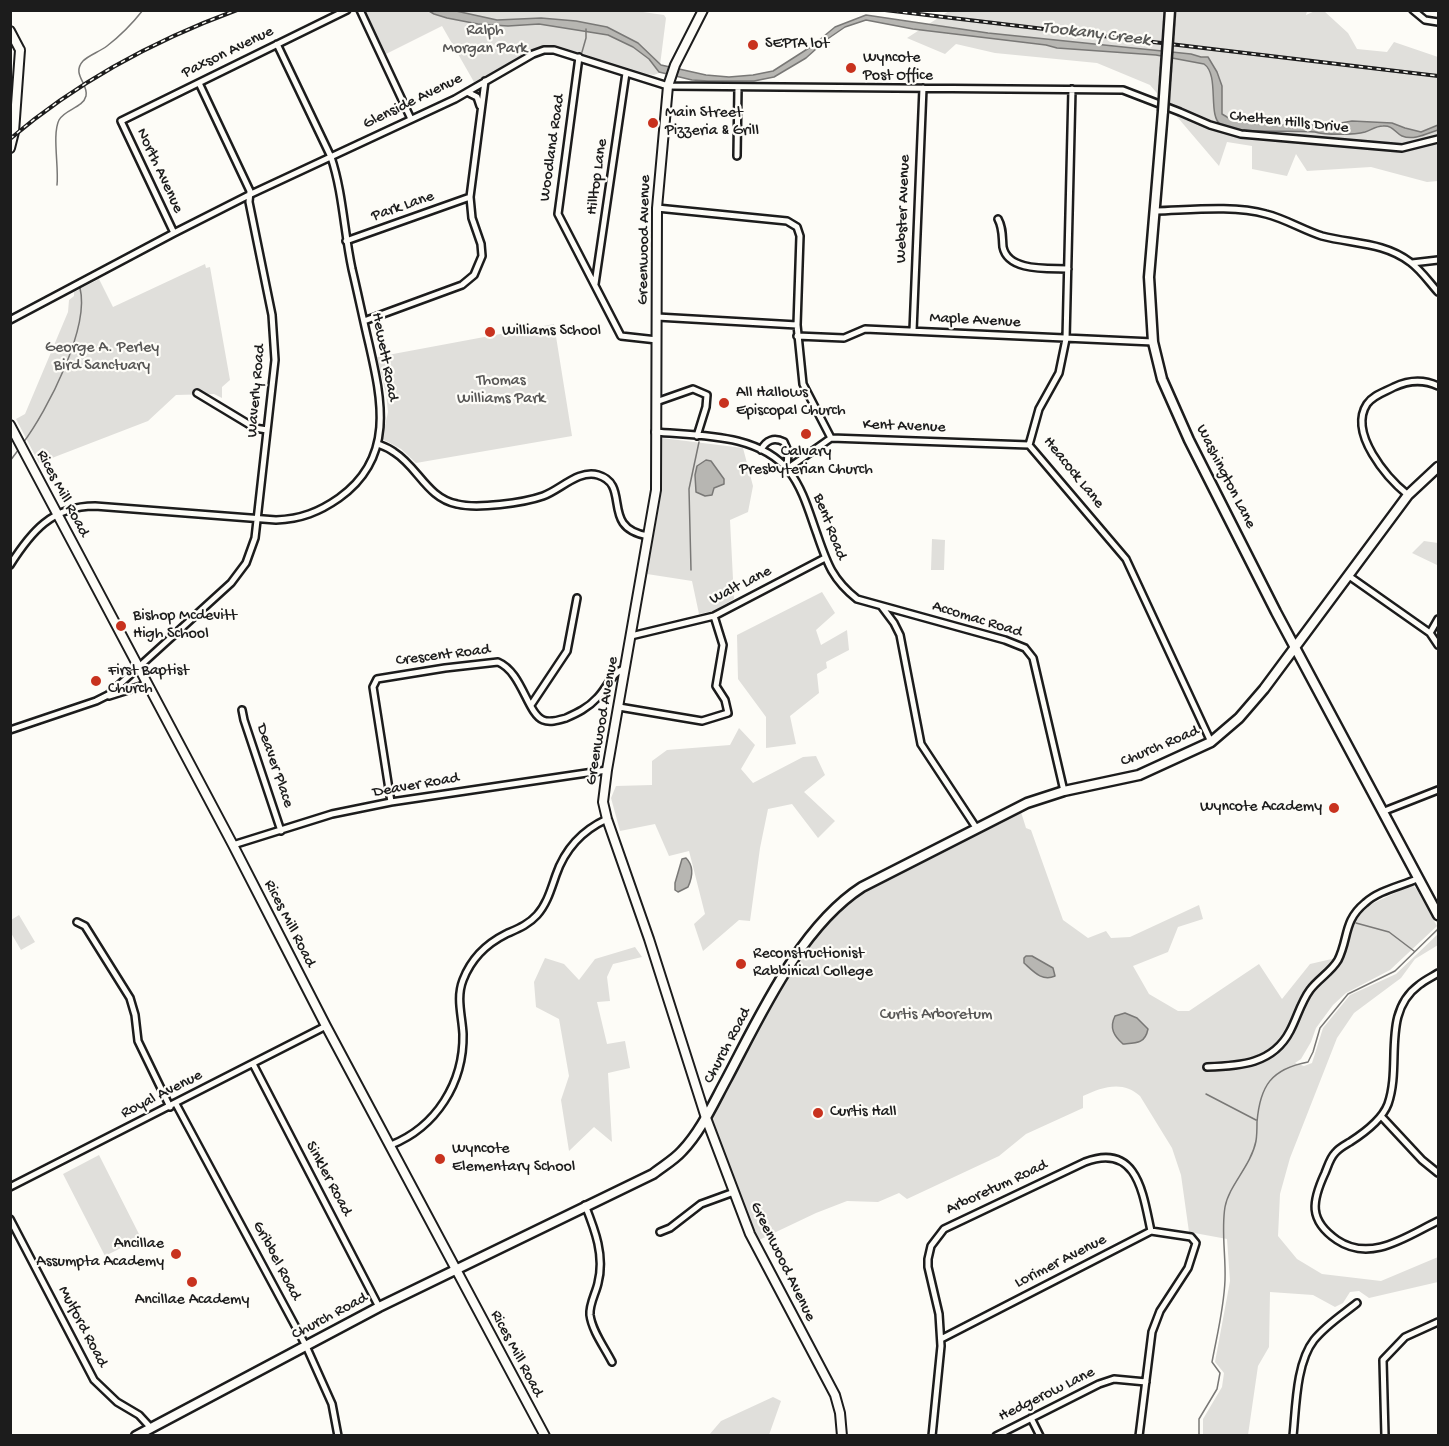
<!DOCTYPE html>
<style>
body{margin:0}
#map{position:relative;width:1449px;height:1446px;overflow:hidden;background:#fdfcf7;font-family:"Gochi Hand",sans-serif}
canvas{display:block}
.frame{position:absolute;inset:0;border:12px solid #1c1c1c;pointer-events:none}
</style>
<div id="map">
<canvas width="1449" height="1446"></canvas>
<div class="frame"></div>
</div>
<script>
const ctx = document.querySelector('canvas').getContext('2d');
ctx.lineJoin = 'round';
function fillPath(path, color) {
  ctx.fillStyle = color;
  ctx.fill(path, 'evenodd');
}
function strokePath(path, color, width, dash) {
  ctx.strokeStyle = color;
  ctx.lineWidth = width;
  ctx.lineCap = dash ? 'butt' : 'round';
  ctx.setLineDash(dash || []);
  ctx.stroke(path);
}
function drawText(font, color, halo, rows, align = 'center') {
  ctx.font = font + ' "Gochi Hand",sans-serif';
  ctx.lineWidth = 4.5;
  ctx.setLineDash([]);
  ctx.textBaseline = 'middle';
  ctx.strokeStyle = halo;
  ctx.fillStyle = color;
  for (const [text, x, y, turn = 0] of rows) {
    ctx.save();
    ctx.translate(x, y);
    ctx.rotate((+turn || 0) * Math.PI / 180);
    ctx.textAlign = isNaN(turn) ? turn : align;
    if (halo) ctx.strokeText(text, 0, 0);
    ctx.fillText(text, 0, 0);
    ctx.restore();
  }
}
const green = new Path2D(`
 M629,10L664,15L666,18L659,73L654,75L647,74L555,45H545L474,82L442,26L386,54L365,11Z
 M949,11H1307L1306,15L1315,11H1324L1348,33L1357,49L1387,52L1394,42L1438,57V181L1427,182L1371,167L1307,171L1296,154L1287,176L1252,169V146L1227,142L1219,166L1150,85L1097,63L995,53L956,44L945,54L907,38Z
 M205,264L206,268L210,267L230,380L222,387V398L214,394L176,395L148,421L39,463L16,419L25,414L68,312L69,300L74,296V292L99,279L113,307Z
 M554,324L572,436L416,463L401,449L382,439L388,412L386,394L377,357Z
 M662,438L743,448L753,486L748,512L730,520L734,599L713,611L699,614L692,581L647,574L662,490Z
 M932,539L945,540L944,570H931Z
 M1424,541L1438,543V564L1437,565L1412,553Z
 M822,592L835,613L816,630L821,645L847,630L849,650L826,662L827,668L817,674L819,693L790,716L796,744L766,748V717L738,679L737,635Z
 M739,728L755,745L741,769L753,783L803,757L816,756L825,775L804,792L835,821L818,838L792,804L768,809L760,848L750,921L739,920L703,951L694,924L705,914L689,851L669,856L655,824L620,831L611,798L616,786L652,785V761L667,750L730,745Z
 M1021,812L1026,828L1031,830L1063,920L1088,938L1106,931L1111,938L1130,937L1199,905L1203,919L1178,927L1168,952L1133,966L1149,994L1178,1011H1189L1259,964L1282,999L1310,964L1336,958C1329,971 1316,979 1307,990C1300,999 1297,1010 1293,1020C1286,1036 1276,1046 1263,1057L1269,1058L1272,1056L1291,1035L1312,990L1332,970L1356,916L1365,907L1412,885L1416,888L1437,926L1390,970L1346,993L1333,1005L1316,1028L1311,1042L1301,1059L1295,1063L1304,1066L1312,1063L1323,1028L1350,995L1396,974L1438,934V945L1415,959L1401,978L1354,1013L1337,1038L1290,1158L1280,1194L1278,1236L1297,1259L1322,1274L1381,1281L1438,1257V1282L1369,1298L1359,1291L1350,1292L1343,1303L1335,1307L1313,1295L1270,1292L1269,1347L1258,1366L1248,1435H1203V1419L1222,1387L1224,1373L1215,1362L1230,1281L1227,1239L1189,1232L1181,1175L1172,1148L1140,1096C1123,1080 1102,1087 1083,1096V1108L1026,1134L999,1156L907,1199L899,1193L878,1202L847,1201L816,1213L757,1241L711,1123L712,1116L759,1029L805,948L816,933L850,899L870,886Z
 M19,915L35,942L21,950L11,933V920Z
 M635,947L642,957L613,964L607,977L610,1001L597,1002L607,1044L625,1041L630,1068L608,1073L612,1142L594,1127L569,1151L561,1100L569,1076L559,1019L536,1007L534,982L545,958L564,964L579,980L595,959Z
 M99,1155L141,1238L105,1256L63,1174Z
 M773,1397L781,1401L769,1435H709L721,1421Z`);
const water = new Path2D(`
 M429,11H456L497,20L541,18L576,21L607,27L638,43L661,65L706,75L729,77L753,75L773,71L812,46L835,27L866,15L988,33L1191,54L1201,57H1208L1217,72L1222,86V114L1232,120L1252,123L1261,120L1279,125L1320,122L1335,124L1352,121L1392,123L1405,128L1421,132L1438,125V130C1428,133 1414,141 1402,136C1395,133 1393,125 1383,126C1376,126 1371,130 1365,132C1355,135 1324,135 1315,132C1295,130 1236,134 1221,125C1207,116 1220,75 1204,64L1156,55L1057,48L1046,45L913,29L866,20L845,27L826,40L806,58L774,77L754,81H708L692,80L659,72L649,59L633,47L608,35L539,24L508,26L478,24L447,18L434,14Z
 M706,460L711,461L724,479V484L714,488L712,495L705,496L696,492L695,475L697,466Z
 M686,858C694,866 693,876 688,887L678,892L675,890V883L682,859Z
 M1026,956H1032L1053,968L1055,976C1042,982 1033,971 1024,963V958Z
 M1125,1013L1137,1018L1148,1029C1145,1044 1136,1043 1123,1044C1114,1036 1109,1028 1115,1016Z`);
const stream = new Path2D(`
 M582,52L586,38V29
 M57,185C59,167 52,134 59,120C65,109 83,108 86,96C89,84 71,74 83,61C89,55 99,52 107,46C120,36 132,24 143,10
 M23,443C47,411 90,328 80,288
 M10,461L19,449
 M691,570L689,489L699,442
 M1356,923L1389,932L1414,951
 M1206,1094L1256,1120
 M1199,1436V1419L1217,1389L1220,1373L1212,1362C1217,1335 1224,1308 1225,1280C1226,1256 1221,1231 1225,1207C1229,1185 1251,1166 1256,1141C1257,1135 1257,1128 1257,1122C1260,1086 1271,1069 1308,1062L1313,1052L1320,1028L1348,994L1395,971L1438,929`);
const street = new Path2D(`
 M360,10L411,119
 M1413,10L1425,20L1438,22
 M579,57L558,214L621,336L657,340
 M1072,89L1066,339L1059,373L1039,409L1029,445L1126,559L1211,742
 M467,92L477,97L480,106
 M737,156L738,87
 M657,208L787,221L797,227L800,236L797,325L803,384L831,438
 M1156,211C1190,210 1234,205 1266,214C1286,219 1303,230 1322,236C1352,244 1384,242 1410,262C1421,270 1429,282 1438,292
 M998,219C1003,228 1002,236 1003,247C1008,272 1049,268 1068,269
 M174,233L121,121L347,10
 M346,241L470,197
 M1412,263L1438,260
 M595,284L626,73
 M657,317L797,325
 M10,320L174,233L249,195L455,99L533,54L544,50H554L668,86L1123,90L1180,112L1210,125L1241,134L1402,148L1438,139
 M364,321L462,285L474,275L482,256L481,244L472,218L470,197L485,81
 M913,331L923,88
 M797,336L844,338L865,329L1153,342
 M197,393L255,428L267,430
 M656,402L693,389L707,395L706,407L697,436
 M655,432C699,436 758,433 789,471C803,489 809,512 817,534C827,563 832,579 857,599L1005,640L1025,648L1033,658L1064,791
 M378,444C383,446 389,448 394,452C418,467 427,498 457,504C477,509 523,503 543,496C560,490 579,469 598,475C632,485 599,528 648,536
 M761,450C766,440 774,437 784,442L788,451L787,469
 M787,469L831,438L1029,445
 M1408,495C1387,478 1348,433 1367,404C1373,395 1385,392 1394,387C1409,380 1423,379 1438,386
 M10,565C31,532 52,506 95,506L276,520C301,519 319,512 339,498C395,458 382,401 369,344C363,319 358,294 352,269C344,232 343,193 331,157L277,44
 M1349,576L1430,633L1438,645
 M882,607L894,623L900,635L921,744L977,829
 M1430,633L1438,619
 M631,636L714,616L825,558
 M109,696L147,684
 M531,705L567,651L577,598
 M619,707L702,721L728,713L725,700L716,686L723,645L714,616
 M242,710L244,720L281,831
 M10,730L96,701L108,695L231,583L246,563L255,538L275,360L272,315L249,202L250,191L199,83
 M391,802L373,687L377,679L445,668L498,662C522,672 527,713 543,720C550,723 559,720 566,718C577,713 588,708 597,698C606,690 612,671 625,669
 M1382,812L1438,790
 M233,845L332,814L391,802L607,770
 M77,922L85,926L130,998L135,1015L138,1041L170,1107
 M1438,973C1432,977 1425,980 1419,985C1381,1013 1402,1064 1388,1104C1382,1120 1364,1133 1350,1142C1345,1145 1339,1148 1335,1153C1330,1158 1328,1166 1325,1173C1312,1201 1308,1220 1337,1240C1371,1263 1407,1236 1438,1221
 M253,1064L379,1307
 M1207,1067C1240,1066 1273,1064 1290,1031C1297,1018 1301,1002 1310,990C1318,979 1331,972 1338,960C1349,938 1343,921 1365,903C1379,890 1402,886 1419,878
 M176,1104L306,1346L332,1404L338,1436
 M1381,1116L1422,1160L1438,1173
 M391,1145C436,1127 464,1083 463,1034C462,1015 456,998 463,980C471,959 486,944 506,934C517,929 528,925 537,915C547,904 551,889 556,875C565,849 583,830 607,819
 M10,1187L326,1026
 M585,1205C595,1230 605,1256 598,1283C596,1293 589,1304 590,1315C592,1331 605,1348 612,1362
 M10,1219L94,1380L117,1402L139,1415L151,1428
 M660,1232L670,1228L701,1204L734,1192
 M941,1339L1151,1231L1191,1237L1196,1243L1188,1268L1160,1311L1152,1332L1139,1436
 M1031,1418L1040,1436
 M932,1436L941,1346L939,1314L928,1267V1259L931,1246L944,1229L1085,1162C1138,1142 1143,1195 1151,1231
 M996,1436L1099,1384L1114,1379L1146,1382
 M1293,1436C1296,1407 1296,1363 1314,1340C1326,1325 1342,1315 1357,1303
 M1385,1436L1383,1360L1405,1337L1438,1322`);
const secondary = new Path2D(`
 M703,10L675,65L668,86L657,208L656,490L607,770L603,802L607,819L649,939L706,1118L750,1234L835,1395L840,1413L842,1436
 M10,31L20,50
 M10,148L14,132L20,50
 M10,425L233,845L326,1026L545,1436`);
const primary = new Path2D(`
 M1163,111L1149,277L1153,342L1162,379L1189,440L1276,612L1438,915
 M136,1436L379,1307L653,1174C663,1166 674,1160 682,1151C701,1131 713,1104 726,1080C760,1016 800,927 862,887L1027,803L1064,791L1139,775L1211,742L1239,718L1264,689L1408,495L1438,467`);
const rail = new Path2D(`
 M885,10L1438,76
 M10,139C77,82 155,40 237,10`);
const primaryBridge = new Path2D(`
 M1163,111L1170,10`);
const markers = [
 [753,45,6,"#c8321e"],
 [851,68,6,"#c8321e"],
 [653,123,6,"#c8321e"],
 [490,332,6,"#c8321e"],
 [724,403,6,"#c8321e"],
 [806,434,6,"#c8321e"],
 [121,626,6,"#c8321e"],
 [96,681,6,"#c8321e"],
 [1334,808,6,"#c8321e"],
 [741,964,6,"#c8321e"],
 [818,1113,6,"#c8321e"],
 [440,1159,6,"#c8321e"],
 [176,1254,6,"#c8321e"],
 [192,1282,6,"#c8321e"]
];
const parkNames = [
 ["Ralph",485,32],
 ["Morgan Park",485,50],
 ["George A. Perley",102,349],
 ["Bird Sanctuary",102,367],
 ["Thomas",501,382],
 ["Williams Park",501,400],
 ["Curtis Arboretum",936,1016]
];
const poiNames = [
 ["SEPTA lot",765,45],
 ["Wyncote",863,59],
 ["Post Office",863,77],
 ["Main Street",665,114],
 ["Pizzeria & Grill",665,132],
 ["Williams School",502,332],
 ["All Hallows",736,394],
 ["Episcopal Church",736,412],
 ["Calvary",806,453,"center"],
 ["Presbyterian Church",806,471,"center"],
 ["Bishop Mcdevitt",133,617],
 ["High School",133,635],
 ["First Baptist",108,672],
 ["Church",108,690],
 ["Wyncote Academy",1322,808,"right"],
 ["Reconstructionist",753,955],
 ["Rabbinical College",753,973],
 ["Curtis Hall",830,1113],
 ["Wyncote",452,1150],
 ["Elementary School",452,1168],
 ["Ancillae",164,1245,"right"],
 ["Assumpta Academy",164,1263,"right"],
 ["Ancillae Academy",192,1301,"center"]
];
const streetNames = [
 ["Paxson Avenue",228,53,-26],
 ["Glenside Avenue",413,102,-26],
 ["Chelten Hills Drive",1289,123,6],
 ["Woodland Road",553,148,-82],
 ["North Avenue",159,171,65],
 ["Hilltop Lane",598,177,-82],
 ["Park Lane",403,207,-19],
 ["Webster Avenue",904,209,-88],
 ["Greenwood Avenue",645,240,-89],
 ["Maple Avenue",975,321,3],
 ["Hewett Road",384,357,79],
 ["Waverly Road",257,391,-85],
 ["Kent Avenue",904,427,2],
 ["Heacock Lane",1073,473,51],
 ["Washington Lane",1225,477,63],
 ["Rices Mill Road",62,494,62],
 ["Bent Road",829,527,69],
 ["Walt Lane",741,586,-27],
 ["Accomac Road",977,620,17],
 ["Crescent Road",443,656,-7],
 ["Greenwood Avenue",603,721,-80],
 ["Church Road",1160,747,-23],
 ["Deaver Place",274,766,71],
 ["Deaver Road",416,786,-10],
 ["Rices Mill Road",289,924,63],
 ["Church Road",728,1046,-62],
 ["Royal Avenue",162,1095,-27],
 ["Sinkler Road",328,1179,62],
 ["Arboretum Road",997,1188,-25],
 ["Gribbel Road",276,1261,62],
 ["Greenwood Avenue",782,1262,64],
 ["Lorimer Avenue",1061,1262,-27],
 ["Church Road",330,1317,-28],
 ["Mulford Road",82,1327,62],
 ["Rices Mill Road",516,1354,62],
 ["Hedgerow Lane",1047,1395,-26]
];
const waterNames = [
 ["Tookany Creek",1096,35,7]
];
fillPath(green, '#e0dfdb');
fillPath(water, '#b7b6b2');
strokePath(water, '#797876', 1.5);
strokePath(stream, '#797876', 1.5);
strokePath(street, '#1c1c1c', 10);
strokePath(secondary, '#1c1c1c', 12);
strokePath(primary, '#1c1c1c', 13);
strokePath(street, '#fdfcf7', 5);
strokePath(secondary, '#fdfcf7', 8);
strokePath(primary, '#fdfcf7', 8);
strokePath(rail, '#1c1c1c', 4);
strokePath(rail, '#fdfcf7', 1.5, [4.5]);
strokePath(primaryBridge, '#1c1c1c', 13, []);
strokePath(primaryBridge, '#fdfcf7', 8);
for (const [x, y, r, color] of markers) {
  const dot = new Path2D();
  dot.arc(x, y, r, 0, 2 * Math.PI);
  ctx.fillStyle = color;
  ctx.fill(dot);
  strokePath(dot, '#fdfcf7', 2);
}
drawText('16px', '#575655', '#fdfcf7', parkNames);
drawText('16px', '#1c1c1c', '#fdfcf7', poiNames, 'left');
drawText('16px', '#1c1c1c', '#fdfcf7', streetNames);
drawText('italic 18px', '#5a5a58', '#fdfcf7', waterNames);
</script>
